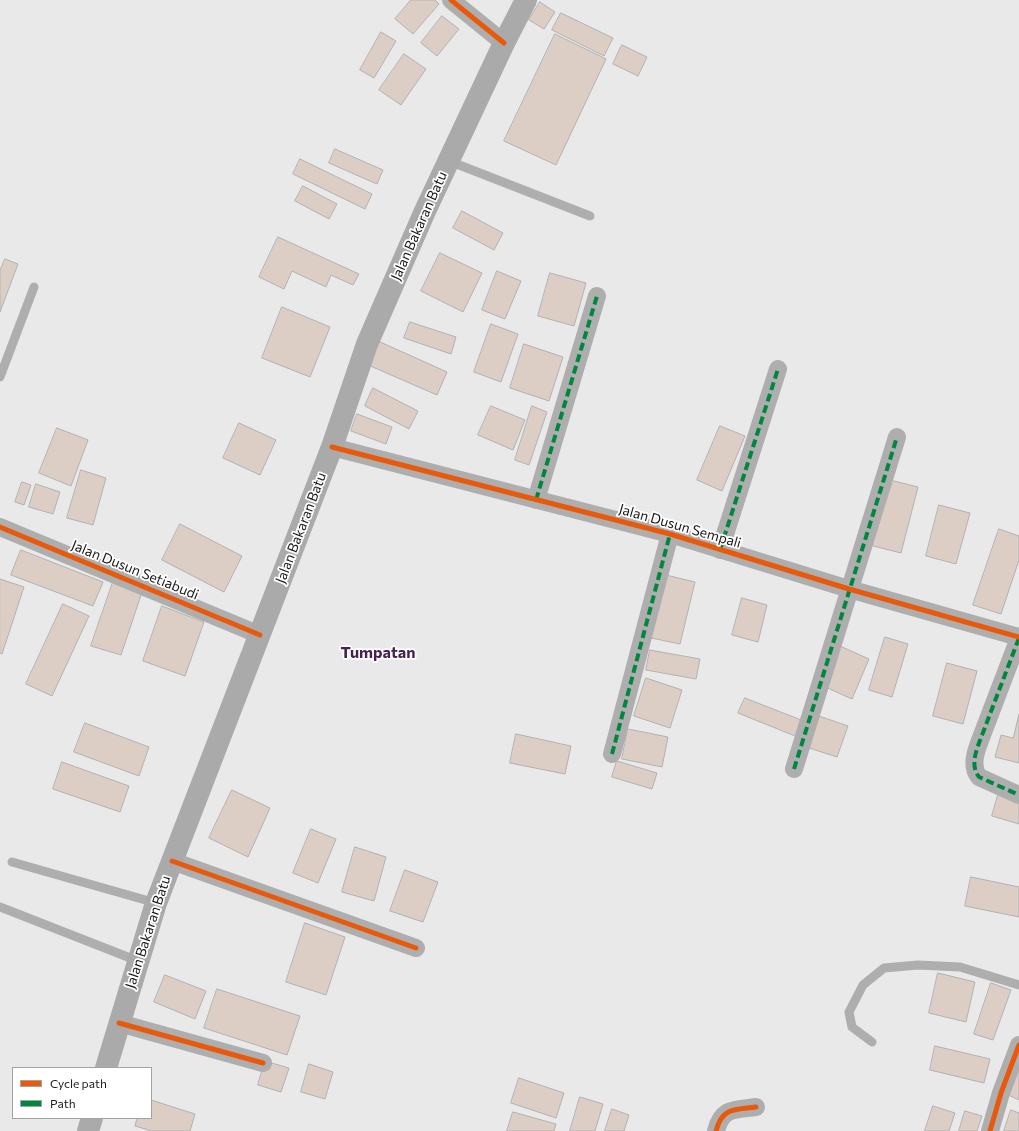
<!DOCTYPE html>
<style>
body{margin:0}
#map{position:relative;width:1019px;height:1131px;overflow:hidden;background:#e9e9ea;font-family:Commissioner,sans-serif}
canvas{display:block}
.legend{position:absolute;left:12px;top:1067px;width:140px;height:52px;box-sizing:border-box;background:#fff;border:1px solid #a3a3a3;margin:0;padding:5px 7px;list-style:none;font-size:12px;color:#19191a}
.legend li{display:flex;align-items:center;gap:8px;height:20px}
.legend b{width:20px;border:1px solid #a3a3a3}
</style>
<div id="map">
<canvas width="1019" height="1131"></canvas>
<ul class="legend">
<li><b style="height:5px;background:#e8590c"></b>Cycle path</li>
<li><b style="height:5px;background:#00873e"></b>Path</li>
</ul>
</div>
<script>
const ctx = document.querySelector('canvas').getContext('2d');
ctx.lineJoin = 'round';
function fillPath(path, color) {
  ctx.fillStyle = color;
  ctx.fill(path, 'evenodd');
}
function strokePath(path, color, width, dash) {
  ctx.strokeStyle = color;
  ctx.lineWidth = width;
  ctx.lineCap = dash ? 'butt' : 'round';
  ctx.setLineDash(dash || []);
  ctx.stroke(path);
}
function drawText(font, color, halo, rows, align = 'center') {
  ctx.font = font + ' Commissioner,sans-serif';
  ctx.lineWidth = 3.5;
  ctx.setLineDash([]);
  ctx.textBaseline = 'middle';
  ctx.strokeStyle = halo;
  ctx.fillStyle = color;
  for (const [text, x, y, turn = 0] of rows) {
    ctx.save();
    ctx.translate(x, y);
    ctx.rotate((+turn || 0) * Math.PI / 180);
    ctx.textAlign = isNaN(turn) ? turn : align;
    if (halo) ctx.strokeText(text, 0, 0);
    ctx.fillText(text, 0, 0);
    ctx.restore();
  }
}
const building = new Path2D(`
 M411,0H435L439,4L413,34L395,19Z
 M540,2L555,12L544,29L529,20Z
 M561,13L613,38L604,56L552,30Z
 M442,16L459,29L437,56L421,43Z
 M381,32L396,41L374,78L360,70Z
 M555,34L606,59L556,165L504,141Z
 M622,45L647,57L638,76L613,64Z
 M404,54L426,69L401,105L379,90Z
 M335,149L383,170L377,184L329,163Z
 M300,159L372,194L365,209L293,174Z
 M303,186L337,204L329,219L295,201Z
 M462,211L503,233L494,250L453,228Z
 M278,237L359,274L353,285L331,275L326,287L292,271L284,289L259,277Z
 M440,253L482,273L463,312L421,291Z
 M5,259L18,264L0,312V271Z
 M497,271L521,281L505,319L482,310Z
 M550,273L586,283L574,326L538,316Z
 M282,307L330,327L310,377L262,358Z
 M410,322L456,337L451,354L404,338Z
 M491,324L518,334L501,382L474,372Z
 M378,341L447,372L437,395L368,365Z
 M524,344L563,357L549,401L510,388Z
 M373,388L418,411L409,429L365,406Z
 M491,406L525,420L513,450L478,435Z
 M532,406L547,412L529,465L515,460Z
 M357,414L392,427L386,444L351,431Z
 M239,423L276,440L260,475L223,458Z
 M720,426L745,436L722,491L697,480Z
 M57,428L88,440L71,486L39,473Z
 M81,470L106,478L93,525L67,518Z
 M886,479L918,487L901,553L869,545Z
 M22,482L31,485L24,505L15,502Z
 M36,484L60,492L53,514L29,507Z
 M939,505L970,513L956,564L926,556Z
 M180,524L242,556L224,592L162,560Z
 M999,529L1019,536V560L1001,614L973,605Z
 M21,550L103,582L93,606L11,575Z
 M666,575L695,582L680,644L651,638Z
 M0,579L24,587L2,654L0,653Z
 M113,582L142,592L121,655L91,646Z
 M742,598L767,605L758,642L732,635Z
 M63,604L89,616L52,696L26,684Z
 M162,606L204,622L185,676L143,661Z
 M885,637L908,644L892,697L869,690Z
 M840,646L869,659L852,699L823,686Z
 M650,650L700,659L696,679L646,670Z
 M947,663L977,671L963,724L933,716Z
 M646,678L682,690L670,728L634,716Z
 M745,698L801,720L795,736L738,713Z
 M1019,714V763L995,757L1001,735L1013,738Z
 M819,716L848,726L837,757L809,748Z
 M85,723L149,747L139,776L74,752Z
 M628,729L668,737L662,767L622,759Z
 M516,734L571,746L565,774L510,763Z
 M617,761L657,773L652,789L612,777Z
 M62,762L129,786L120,812L53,789Z
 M232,790L270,808L248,857L209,838Z
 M998,795L1019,802V824L992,816Z
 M311,829L336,839L318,883L293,873Z
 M355,847L386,857L374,901L342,892Z
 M405,870L438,882L423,922L390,911Z
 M971,877L1019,887V917L965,906Z
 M305,923L345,937L326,995L286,982Z
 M938,973L975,982L966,1022L929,1013Z
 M165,975L206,991L195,1019L154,1002Z
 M991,983L1011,990L993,1040L974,1034Z
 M217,989L300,1016L287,1055L204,1028Z
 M935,1046L990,1059L984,1083L930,1070Z
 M1019,1054V1100L1004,1093Z
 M265,1061L289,1068L281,1092L258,1085Z
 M309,1064L333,1072L325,1099L301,1092Z
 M519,1078L564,1093L556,1118L511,1103Z
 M580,1097L603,1104L595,1131H570Z
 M151,1100L195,1114L190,1131H152L135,1126L137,1118H151Z
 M933,1106L955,1113L949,1131H925Z
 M612,1109L629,1115L624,1131H605Z
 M1011,1110L1019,1113V1131H1004Z
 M965,1111L982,1116L977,1131H959Z
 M513,1112L556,1124L554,1131H507Z`);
const service = new Path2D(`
 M449,161L590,216
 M0,377L34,287
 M12,862L156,903
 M0,907L138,961
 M872,1042L852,1027L849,1012L863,985L884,968L918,965L960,967L1019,985`);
const minor = new Path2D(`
 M451,0L504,43
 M332,447L670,534L849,589L1019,637
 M536,500L597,296
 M0,527L260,635
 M720,550L778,369
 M1019,638L979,743C975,754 971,767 979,777L1019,795
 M612,754L670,534
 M794,769L897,437
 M172,861L416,948
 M119,1023L263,1063
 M716,1131C722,1107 735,1110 756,1107
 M990,1131L1001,1093L1019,1045`);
const trunk = new Path2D(`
 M106,1068L156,903L332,447L367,344L425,211L504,43L526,0
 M88,1131L92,1118`);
const quiet = new Path2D(`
 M536,500L597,296
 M720,550L778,369
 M1019,638L979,743C975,754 971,767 979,777L1019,795
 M612,754L670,534
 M794,769L897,437`);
const cycleway = new Path2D(`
 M451,0L504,43
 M332,447L670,534L849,589L1019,637
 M0,527L260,635
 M172,861L416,948
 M119,1023L263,1063
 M716,1131C722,1107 735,1110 756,1107
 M990,1131L1001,1093L1019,1045`);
const streetNames = [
 ["Jalan Bakaran Batu",419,226,-66],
 ["Jalan Dusun Sempali",680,526,16],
 ["Jalan Bakaran Batu",301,528,-69],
 ["Jalan Dusun Setiabudi",135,570,22],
 ["Jalan Bakaran Batu",148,932,-72]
];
const quarterNames = [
 ["Tumpatan",378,653]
];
fillPath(building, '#dccec5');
strokePath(building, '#b1b1b1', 1);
strokePath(service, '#afaeae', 9);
strokePath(minor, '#afaeae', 18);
strokePath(trunk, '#aaaaab', 22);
strokePath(quiet, '#00873e', 4, [8, 4]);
strokePath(cycleway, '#e8590c', 5);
drawText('14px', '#19191a', '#fff', streetNames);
drawText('bold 16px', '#472055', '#fff', quarterNames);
</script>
